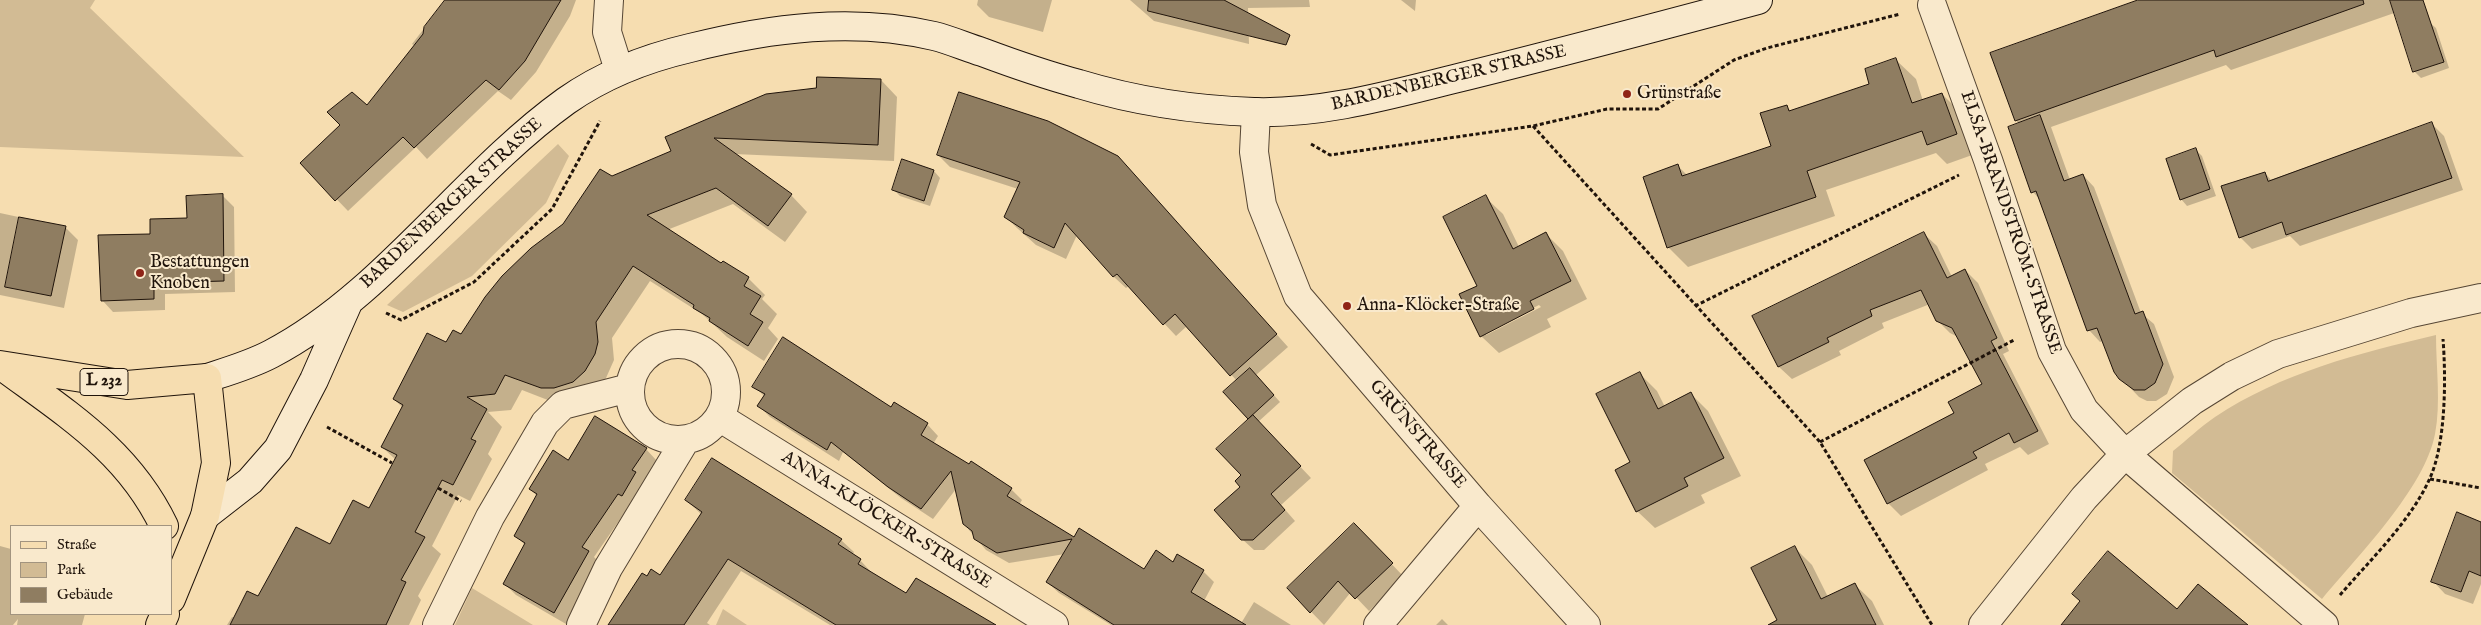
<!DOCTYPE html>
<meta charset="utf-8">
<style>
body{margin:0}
#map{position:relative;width:2481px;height:625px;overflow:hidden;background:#f6ddb0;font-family:"IM FELL English",serif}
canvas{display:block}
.legend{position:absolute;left:10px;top:525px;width:162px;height:90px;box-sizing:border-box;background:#f9e9cc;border:1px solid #a2947f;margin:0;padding:6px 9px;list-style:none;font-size:15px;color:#20140b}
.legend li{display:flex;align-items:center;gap:10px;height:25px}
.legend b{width:25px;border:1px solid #a2947f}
</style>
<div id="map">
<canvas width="2481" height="625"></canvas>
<ul class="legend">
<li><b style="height:6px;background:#f6ddb0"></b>Straße</li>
<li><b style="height:14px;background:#d2bb94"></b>Park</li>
<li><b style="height:14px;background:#8f7d61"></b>Gebäude</li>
</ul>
</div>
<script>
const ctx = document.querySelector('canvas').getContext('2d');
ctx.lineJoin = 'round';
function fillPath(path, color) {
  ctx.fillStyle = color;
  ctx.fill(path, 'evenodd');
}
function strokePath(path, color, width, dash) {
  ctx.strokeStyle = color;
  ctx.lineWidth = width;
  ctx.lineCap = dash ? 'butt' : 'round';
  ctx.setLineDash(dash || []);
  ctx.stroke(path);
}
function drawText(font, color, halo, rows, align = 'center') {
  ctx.font = font + ' "IM FELL English",serif';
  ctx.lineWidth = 4;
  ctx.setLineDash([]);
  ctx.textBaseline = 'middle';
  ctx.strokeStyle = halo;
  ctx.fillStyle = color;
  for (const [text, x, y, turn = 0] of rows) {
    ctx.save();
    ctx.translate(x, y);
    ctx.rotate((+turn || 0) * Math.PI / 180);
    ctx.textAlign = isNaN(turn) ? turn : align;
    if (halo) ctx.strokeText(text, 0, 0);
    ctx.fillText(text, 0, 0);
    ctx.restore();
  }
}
const green = new Path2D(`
 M0,0H95L90,8L244,157L0,147Z
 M558,144L569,156L546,203L472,276L403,312L387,305Z
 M2436,335C2436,368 2441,403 2435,434C2425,488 2357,557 2322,599L2172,473L2173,451C2187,440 2200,427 2215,417C2281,373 2359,353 2436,335Z
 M472,588L533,625H455Z
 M723,609L747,625H716Z`);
const shadow = new Path2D(`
 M446,0H576L570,16L536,72L511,100L498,91L427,159L416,147L348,211L302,163L368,107L415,46L412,44Z
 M978,0H1052L1043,32L989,17L977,5Z
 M1130,0H1309L1310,7L1248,8L1249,44L1154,21Z
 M1401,0H1416L1415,11Z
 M2142,0H2397L2400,11L2231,70L2226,65L2051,127L2070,180L2083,175L2094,187L2141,313L2154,324L2174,377L2167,394L2156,401H2147L2139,397L2115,372L2103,341L2100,342L2089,330L2041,201L2033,192L2010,128L2019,124L2016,120Z
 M2429,22L2436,28L2449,68L2421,78L2414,71Z
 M1896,60L1916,79L1923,101L1942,94L1962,114L1975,154L1947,164L1936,153L1826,190L1835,216L1688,267L1668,247L1678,166L1688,176L1773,147L1787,107L1792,112L1871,84Z
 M881,80L897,97L894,161L734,154L791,195L807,212L785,242L733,204L667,230L722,265L723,263L748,278L765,295L762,299L777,314L768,328L778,339L764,361L727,337L702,314L650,281L612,338L614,360L602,387L558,404L522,390L511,410L488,412L502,427L488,454L492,459L470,501L458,495L432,546L441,554L418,596L421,600L409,625H227L232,617L235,618L258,598L330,546L369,510L396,460L382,447L403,408L394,399L447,344L461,336L611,177L672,151Z
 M2432,124L2444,136L2463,190L2300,246L2290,236L2252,249L2240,237L2265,173L2272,181Z
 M2196,150L2202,156L2216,196L2187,206L2181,199Z
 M938,155L1118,157L1288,347L1256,375L1280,402L1258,422L1311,478L1281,505L1295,521L1264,550H1254L1242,539L1241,487L1250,419L1225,392L1237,381L1187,326L1176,336L1129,286L1126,288L1114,277L1077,235L1066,259L1036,245L1017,228L1005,216L1018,189L950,167Z
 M903,160L934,171L940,178L930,206L900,196L894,190Z
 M223,196L234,207L235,292L165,294V310L113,312L102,300L188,219Z
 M1485,197L1503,214L1519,247L1546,234L1563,251L1587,299L1547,319L1551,327L1499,353L1481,336L1478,286ZM1539,305L1541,307L1486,335V332Z
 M0,213L65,227L78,240L64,308L0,295Z
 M1924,234L1937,246L1952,277L1965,270L1978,283L2009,351L2003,354L2049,444L2028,455L2020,447L1985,464L1988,470L1901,516L1888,503L1955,414L1984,384L1958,337L1950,333L1937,320L1930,304L1882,323L1884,328L1839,351L1841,355L1792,379L1779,367L1754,317Z
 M1639,373L1657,391L1665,407L1691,394L1708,411L1741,476L1701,495L1705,503L1655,528L1637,511L1632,462Z
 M754,386L891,409L927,424L938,436L933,444L1011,489L1022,500L1019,505L1074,539L1144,570L1174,564L1203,571L1214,582L1204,601L1236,625H1111L1059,593L1047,582L1065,554L1009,563L986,550L964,524L956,489L933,519L901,498L843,452L839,461L770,417L759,406L765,397Z
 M646,449L657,461L644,481L647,484L633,506L630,505L594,557L600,563L566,624L516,595L504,583L525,545L516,536L537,496L530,489L569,462Z
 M686,500L841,540L854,552L852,555L860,560L873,574L906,595L989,625H830L741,571L707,623L710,625H616L647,577H660L702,515Z
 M2481,523V584L2473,604L2445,594L2433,581Z
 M1367,538L1404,577L1369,611L1351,592L1324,625L1288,588Z
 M0,546L11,549V614H85L82,625H17L18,619L13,625H0Z
 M1794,547L1812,565L1828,597L1854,584L1872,601L1884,625H1781Z
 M1254,602L1291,625H1240Z
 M1442,619L1448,625H1436Z`);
const building = new Path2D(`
 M445,0H561L525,61L499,90L486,80L414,148L403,137L335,201L300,163L340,125L327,112L352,92L367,105L423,34L424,27Z
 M1149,0H1224L1290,35L1286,45L1148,11Z
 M2138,0H2363L2364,4L2216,57L2214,50L2015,121L1990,53Z
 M2390,0H2423L2444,62L2413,72Z
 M1896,58L1912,103L1942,93L1957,134L1927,145L1922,131L1807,171L1816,197L1667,248L1643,177L1678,164L1682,176L1771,146L1760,113L1787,105L1789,111L1869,84L1865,69Z
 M817,77L881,79L878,145L714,138L792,194L768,226L716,188L647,215L721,263L723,261L749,277L744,286L761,296L750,314L763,322L748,346L709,321L710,318L693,308L694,305L633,266L596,322L598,342L595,354L585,371L573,382L554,388H541L505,375L495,394L467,397L487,409L471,439L476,441L453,485L442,480L415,532L425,537L401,580L406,582L386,625H230L247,591L258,596L296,527L330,544L353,500L369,508L397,455L381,447L403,405L393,399L427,333L446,342L453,330L461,334L485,297L502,276L531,248L563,224L600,169L612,176L671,151L665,137L766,94L816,88Z
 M959,92L1048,121L1118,156L1277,334L1230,376L1175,314L1163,325L1117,274L1113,277L1065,223L1054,248L1023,233L1024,230L1004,217L1020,182L937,155Z
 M2040,115L2064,181L2083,174L2135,314L2143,311L2163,364L2155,383L2145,390H2134L2119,379L2114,372L2097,328L2087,331L2036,191L2031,193L2008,127Z
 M2432,122L2452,178L2286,235L2282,222L2239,238L2221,186L2265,172L2268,181Z
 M2196,148L2210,189L2180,200L2166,159Z
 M902,159L934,170L924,201L892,190Z
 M223,194L224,281L154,283V299L101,301L98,235L150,234V219L187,218L186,196Z
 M1486,195L1513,249L1546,232L1571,281L1530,301L1534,309L1480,337L1459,294L1477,286L1443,217Z
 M19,217L66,226L51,296L5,287Z
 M1924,232L1947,278L1965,269L1997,338L1991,341L2038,431L2014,443L2009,433L1973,452L1977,458L1887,504L1864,460L1954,413L1948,402L1982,384L1952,328L1936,321L1921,290L1870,310L1872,316L1827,338L1829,342L1778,367L1752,316Z
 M783,337L891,407L894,402L928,423L921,435L969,464L971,461L1012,488L1007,496L1074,537L1079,528L1144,569L1156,550L1173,562L1177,554L1204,570L1191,592L1246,625H1114L1046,582L1072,539L997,553L974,539L972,531L963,524L951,471L921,509L888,487L831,442L827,450L793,429L757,406L765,394L752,387Z
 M1250,368L1274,395L1248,419L1223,392Z
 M1640,372L1658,409L1691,392L1724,458L1684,478L1688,486L1636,512L1615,470L1630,462L1596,394Z
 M1253,415L1301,466L1271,494L1285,510L1253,540H1241L1214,510L1240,487L1235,481L1241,475L1216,449Z
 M595,416L647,448L632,470L636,472L622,496L618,494L582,547L589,551L554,613L503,584L525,543L514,536L537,494L529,489L553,450L568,460Z
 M712,458L842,539L838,544L861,559L858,564L906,593L916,578L996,625H836L728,559L684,625H608L642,573L647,576L651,569L660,575L702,512L685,500Z
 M2457,512L2481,522V576L2469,571L2461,592L2431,582Z
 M1354,523L1393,563L1355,599L1338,581L1310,613L1287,588Z
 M1795,546L1821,599L1855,583L1876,625H1768L1777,620L1751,568Z
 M2108,551L2177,609L2198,584L2248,625H2061L2080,601L2072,594Z`);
const path = new Path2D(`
 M1533,126L1820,442L1932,625
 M1311,144L1330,155L1533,126L1607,109H1658L1734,60L1767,48L1900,14
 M1695,306L1959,175
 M386,313L401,320L474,282L552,209L600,121
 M327,427L392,463
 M1820,442L2014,340
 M2430,479L2481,488
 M438,488L461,501
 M2340,595C2370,560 2411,521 2430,478C2446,442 2446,378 2443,339`);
const street = new Path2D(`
 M609,0L607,32L619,70
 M1932,5L1988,160L2052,351L2084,410L2125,454L2324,625
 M1256,112L1254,152L1262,205L1298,296L1478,506L1586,625
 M630 392a48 48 0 1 1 96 0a48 48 0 1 1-96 0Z
 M719,417L1054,625
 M437,625L490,517L545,423L563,405L629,388
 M581,625L608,568L686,439
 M1378,625L1478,506
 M1983,625L2084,498L2125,454L2192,401L2232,376L2278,354L2411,313L2481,298`);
const secondary = new Path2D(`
 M207,378C229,371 250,365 271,354C384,295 463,175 566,101C603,75 647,58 690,48C770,28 853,17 934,36C950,40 966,47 982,52C1014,64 1046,75 1079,84C1135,101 1195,110 1254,112C1323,114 1389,95 1454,79C1556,54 1657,27 1758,0
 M205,516L250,481L278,449L314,380L348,303`);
const primary = new Path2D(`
 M0,365L127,385L207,378L216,463L205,516L171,599
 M6,369C70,416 129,453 164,526
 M160,625L165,614`);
const markers = [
 [1627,94,5,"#8f2418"],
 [140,273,5,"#8f2418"],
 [1347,306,5,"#8f2418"]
];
const shields = [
 [104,382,48]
];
const shieldNames = [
 ["L 232",104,382]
];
const streetNames = [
 ["BARDENBERGER STRASSE",1449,79,-13],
 ["BARDENBERGER STRASSE",452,204,-43],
 ["ELSA-BRANDSTRÖM-STRASSE",2010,223,71],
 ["GRÜNSTRASSE",1417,435,49],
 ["ANNA-KLÖCKER-STRASSE",886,521,32]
];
const poiNames = [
 ["Grünstraße",1637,94],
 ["Bestattungen",150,263],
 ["Knoben",150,284],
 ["Anna-Klöcker-Straße",1357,306]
];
fillPath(green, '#d2bb94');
fillPath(shadow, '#0003');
fillPath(building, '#8f7d61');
strokePath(building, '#20140b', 1);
strokePath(street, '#564634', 30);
strokePath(secondary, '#20140b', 30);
strokePath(primary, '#20140b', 30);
strokePath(path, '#20140b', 3, [4, 2.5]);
strokePath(street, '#f9e9cc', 28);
strokePath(secondary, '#f9e9cc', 28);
strokePath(primary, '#f6ddb0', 28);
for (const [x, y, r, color] of markers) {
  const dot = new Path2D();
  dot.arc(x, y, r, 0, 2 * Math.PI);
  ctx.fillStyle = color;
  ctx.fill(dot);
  strokePath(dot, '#f9e9cc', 2);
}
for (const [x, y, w] of shields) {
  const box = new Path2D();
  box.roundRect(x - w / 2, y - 13.5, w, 27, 4);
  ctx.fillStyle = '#f9e9cc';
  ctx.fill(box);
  strokePath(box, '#20140b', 1);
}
drawText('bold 16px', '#20140b', null, shieldNames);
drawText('18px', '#20140b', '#f9e9cc', streetNames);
drawText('18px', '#20140b', '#f9e9cc', poiNames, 'left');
</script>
